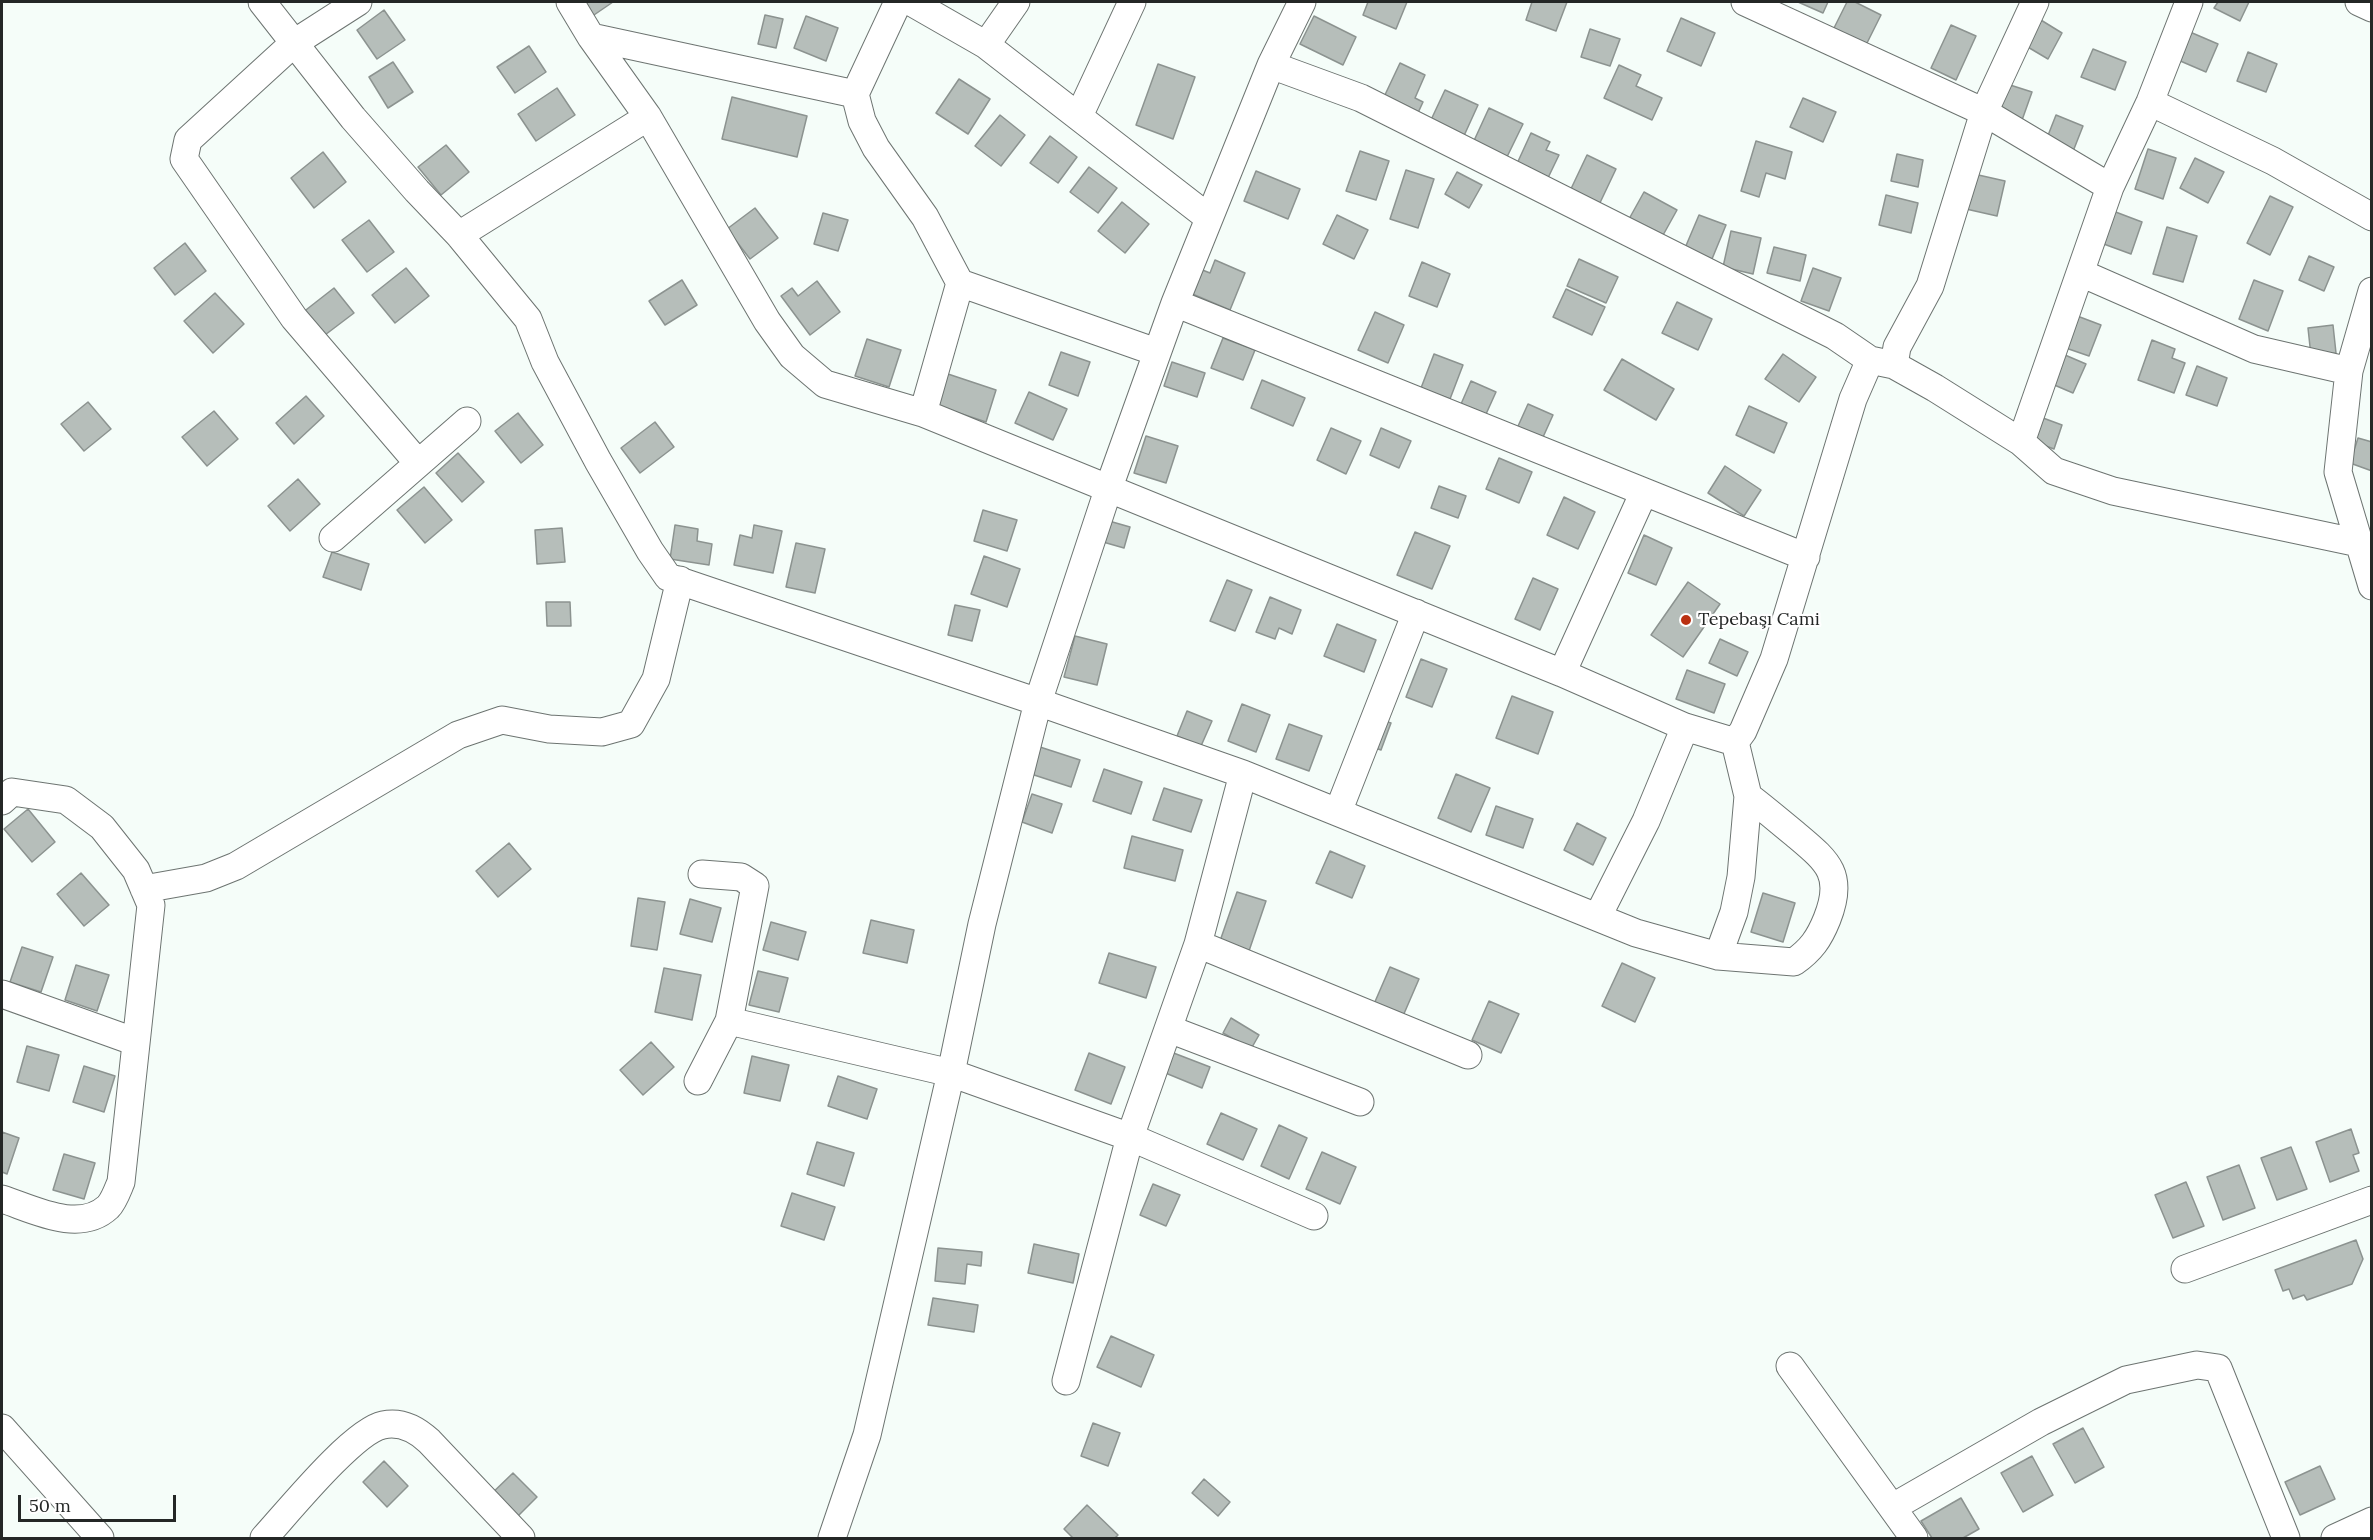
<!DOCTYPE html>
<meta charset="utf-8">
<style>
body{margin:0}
#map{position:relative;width:2373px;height:1540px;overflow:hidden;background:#f5fdf9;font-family:Lora,serif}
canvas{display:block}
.frame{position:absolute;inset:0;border:3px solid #242726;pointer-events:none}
.scale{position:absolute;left:18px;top:1495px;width:158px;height:27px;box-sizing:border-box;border:3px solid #242726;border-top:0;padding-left:8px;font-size:18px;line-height:21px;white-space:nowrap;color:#242726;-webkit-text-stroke:4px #fff;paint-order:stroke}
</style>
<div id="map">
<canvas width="2373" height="1540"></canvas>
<div class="frame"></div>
<div class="scale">50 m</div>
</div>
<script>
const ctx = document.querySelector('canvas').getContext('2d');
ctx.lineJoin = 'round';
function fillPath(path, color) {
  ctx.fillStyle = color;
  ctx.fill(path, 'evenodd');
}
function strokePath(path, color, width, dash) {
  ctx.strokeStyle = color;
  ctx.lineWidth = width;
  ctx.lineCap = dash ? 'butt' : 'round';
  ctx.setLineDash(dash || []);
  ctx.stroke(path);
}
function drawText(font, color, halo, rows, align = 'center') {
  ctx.font = font + ' Lora,serif';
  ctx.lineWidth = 4.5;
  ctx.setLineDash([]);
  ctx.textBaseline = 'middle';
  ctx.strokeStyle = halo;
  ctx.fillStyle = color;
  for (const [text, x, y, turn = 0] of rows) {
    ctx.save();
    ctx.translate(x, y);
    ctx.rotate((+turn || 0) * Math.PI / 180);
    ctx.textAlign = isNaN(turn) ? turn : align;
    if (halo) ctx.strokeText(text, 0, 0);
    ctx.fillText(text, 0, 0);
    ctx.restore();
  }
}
const building = new Path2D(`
 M580,2H613L591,17Z
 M1368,2H1407L1396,29L1363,15Z
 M1532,2H1567L1556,31L1526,20Z
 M1798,2H1828L1823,13Z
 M1847,2H1855L1881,15L1865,47L1833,30Z
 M2218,2H2249L2240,21L2214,8Z
 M384,10L405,40L377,59L357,30Z
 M765,15L783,19L776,48L758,44Z
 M806,16L838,28L826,61L794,48Z
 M1314,16L1356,37L1343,65L1300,44Z
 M2036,17L2062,33L2048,59L2021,43Z
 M1681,18L1715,33L1701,66L1667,51Z
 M1951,25L1976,36L1956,80L1931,68Z
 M1590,29L1620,39L1610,66L1581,57Z
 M2190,32L2218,44L2206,72L2178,60Z
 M529,46L546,72L515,93L497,67Z
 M2093,49L2126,62L2115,90L2081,77Z
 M2248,52L2277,64L2266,92L2237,81Z
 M393,62L413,92L388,108L369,77Z
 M1400,63L1425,75L1415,98L1423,102L1417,115L1383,99Z
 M1158,64L1195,77L1173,139L1136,125Z
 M1619,65L1641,75L1636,86L1662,98L1652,120L1604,98Z
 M959,79L990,99L968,134L936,113Z
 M2007,84L2032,92L2021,123L1997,114Z
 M557,88L575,115L536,141L518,114Z
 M1445,90L1478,105L1463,138L1430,122Z
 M732,97L807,116L797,157L722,139Z
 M1803,98L1836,112L1823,142L1790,127Z
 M1489,108L1523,124L1505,161L1472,145Z
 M1000,115L1025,135L1001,166L975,146Z
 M2056,115L2083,126L2072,154L2045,143Z
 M1531,133L1550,142L1546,150L1559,155L1546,182L1515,168Z
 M1050,136L1077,157L1058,183L1030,163Z
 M1756,141L1792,152L1785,179L1766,173L1759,197L1741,191Z
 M446,145L469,172L441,195L418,167Z
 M2148,149L2176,158L2163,199L2135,189Z
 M1360,151L1389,161L1376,200L1346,191Z
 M323,152L346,182L314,208L291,178Z
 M1897,154L1923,160L1918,187L1891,181Z
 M1587,155L1616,169L1598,207L1569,193Z
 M2195,158L2224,172L2208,203L2180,188Z
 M1089,167L1117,188L1098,213L1070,192Z
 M1406,170L1434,179L1418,228L1390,219Z
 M1256,171L1300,189L1288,219L1244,201Z
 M1457,172L1482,185L1469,208L1445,194Z
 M1974,174L2005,181L1997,216L1966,209Z
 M1644,192L1677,210L1662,237L1629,219Z
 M1886,195L1918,203L1911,233L1879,225Z
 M2270,196L2293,207L2270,255L2247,243Z
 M1122,202L1149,224L1125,253L1098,231Z
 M755,208L778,238L750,259L727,229Z
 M2113,211L2142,222L2131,254L2101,243Z
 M823,213L848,220L838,251L814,244Z
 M1337,215L1368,230L1354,259L1323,244Z
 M1699,215L1726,225L1712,259L1685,248Z
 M369,220L394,252L367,272L342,240Z
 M2167,227L2197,236L2183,282L2153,274Z
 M1731,231L1761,238L1753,274L1723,267Z
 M185,243L206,271L175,295L154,268Z
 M1774,247L1806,255L1800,281L1767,273Z
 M2309,256L2334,267L2324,291L2299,280Z
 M1579,259L1618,277L1606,303L1567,286Z
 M1215,260L1245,273L1230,310L1190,293L1200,269L1210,273Z
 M1422,262L1450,274L1437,307L1409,296Z
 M406,268L429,296L395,323L372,295Z
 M1813,268L1841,278L1829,311L1801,301Z
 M682,280L697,305L665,325L649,301Z
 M2254,280L2283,291L2268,331L2239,319Z
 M817,281L840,312L810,335L781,296L792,288L798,296Z
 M334,288L354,313L321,338L302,313Z
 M1566,289L1605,307L1592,335L1553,317Z
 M215,293L244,324L213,353L184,321Z
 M1677,302L1712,319L1698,350L1662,333Z
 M1375,312L1404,325L1388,363L1358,350Z
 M2072,314L2101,325L2089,356L2060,346Z
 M2333,325L2336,353L2311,356L2308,328Z
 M1223,338L1255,350L1243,380L1211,368Z
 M867,339L901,350L889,387L855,376Z
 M2152,340L2175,349L2172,358L2185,363L2174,393L2138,380Z
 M1061,352L1090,362L1078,396L1049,385Z
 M2058,352L2086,364L2073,393L2045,381Z
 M1434,354L1463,365L1450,399L1421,388Z
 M1783,354L1816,377L1799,402L1765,379Z
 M1622,359L1674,389L1656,420L1604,390Z
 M1172,362L1205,373L1197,397L1164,386Z
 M2197,366L2227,378L2217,406L2186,395Z
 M945,373L996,390L986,422L935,405Z
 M1262,380L1305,398L1293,426L1251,408Z
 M1471,381L1496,392L1482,423L1458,411Z
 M1029,392L1067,409L1053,440L1015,423Z
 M306,396L324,416L294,444L276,423Z
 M88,402L111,429L84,451L61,424Z
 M1528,404L1553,415L1539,446L1514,435Z
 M1749,406L1787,423L1774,453L1736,435Z
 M214,411L238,439L207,466L182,437Z
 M518,413L543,445L521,463L495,431Z
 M2035,415L2062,425L2054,449L2027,439Z
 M655,422L674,447L640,473L621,448Z
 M1331,428L1361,441L1346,474L1317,460Z
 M1381,428L1411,441L1399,468L1370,455Z
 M1146,436L1178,446L1166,483L1134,473Z
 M2358,438L2372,442V471L2350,463Z
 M458,453L484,482L462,502L436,473Z
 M1499,458L1532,472L1519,503L1486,489Z
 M1725,466L1761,490L1744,516L1708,493Z
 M298,479L320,504L290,531L268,506Z
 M1439,486L1466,496L1458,518L1431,508Z
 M424,487L452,520L425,543L397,510Z
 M1564,497L1595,512L1578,549L1547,535Z
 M983,510L1017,520L1007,551L974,541Z
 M1109,521L1130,527L1124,548L1103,542Z
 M675,525L698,529L697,541L712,544L709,565L670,559Z
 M754,525L782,531L773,573L734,565L740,535L752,538Z
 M562,528L565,562L537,564L535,530Z
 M1415,532L1450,546L1432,589L1397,575Z
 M1644,535L1672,548L1656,585L1628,573Z
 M796,543L825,549L815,593L786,587Z
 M332,552L369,564L361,590L323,577Z
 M984,556L1020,569L1007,607L971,594Z
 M1533,578L1558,589L1540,630L1515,619Z
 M1227,580L1252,590L1235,631L1210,621Z
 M1688,582L1720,604L1683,657L1651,635Z
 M1270,597L1301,610L1292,634L1279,628L1275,639L1256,632Z
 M546,602H570L571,626H547Z
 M955,605L980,610L972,641L948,635Z
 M1337,624L1376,640L1364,672L1324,656Z
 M1075,636L1107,644L1097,685L1064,677Z
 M1720,639L1748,652L1737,676L1709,663Z
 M1421,659L1447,669L1432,707L1406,697Z
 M1687,670L1725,684L1714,713L1676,699Z
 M1512,696L1553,712L1538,754L1496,738Z
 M1242,704L1270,715L1256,752L1228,741Z
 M1187,711L1212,721L1201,746L1177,736Z
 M1378,719L1391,723L1381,750L1369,746Z
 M1289,724L1322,736L1309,771L1276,759Z
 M1040,747L1080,760L1071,787L1031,774Z
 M1104,769L1142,782L1131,814L1093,801Z
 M1456,774L1490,788L1471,832L1438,818Z
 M1164,788L1202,800L1191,832L1153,820Z
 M1032,794L1062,804L1052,833L1022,822Z
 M1496,806L1533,819L1523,848L1486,835Z
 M28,809L55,842L32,862L4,829Z
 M1577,823L1606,838L1593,865L1564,850Z
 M1132,836L1183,850L1175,881L1124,868Z
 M509,843L531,869L498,897L476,871Z
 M1330,851L1365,866L1352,898L1316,883Z
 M81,873L109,905L84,926L57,894Z
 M1237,892L1266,901L1249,951L1220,941Z
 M1763,893L1795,903L1783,942L1751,932Z
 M638,898L665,902L657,950L631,946Z
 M690,899L721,908L712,942L680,934Z
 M871,920L914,930L907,963L863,953Z
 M771,922L806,932L798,960L763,950Z
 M22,947L53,957L41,992L10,982Z
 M1109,953L1156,967L1146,998L1099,983Z
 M1622,963L1655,978L1635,1022L1602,1006Z
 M76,965L109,975L97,1011L65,1000Z
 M1390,967L1419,979L1403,1016L1374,1004Z
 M664,968L701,975L692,1020L655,1012Z
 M758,971L788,978L779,1012L749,1005Z
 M1489,1001L1519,1014L1501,1053L1472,1040Z
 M1231,1018L1259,1035L1251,1049L1223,1033Z
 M651,1042L674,1067L643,1095L620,1070Z
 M27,1046L59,1055L49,1091L17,1082Z
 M1171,1052L1210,1067L1202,1088L1163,1072Z
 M1089,1053L1125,1067L1111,1104L1075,1090Z
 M752,1056L789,1065L780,1101L744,1093Z
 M84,1066L115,1076L104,1112L73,1102Z
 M838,1076L877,1089L867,1119L828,1106Z
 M1221,1113L1257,1129L1243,1160L1207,1144Z
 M1279,1125L1307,1138L1289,1179L1261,1166Z
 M2351,1129L2359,1153L2353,1155L2359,1171L2330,1182L2316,1142Z
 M2,1132L19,1138L7,1174L2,1172Z
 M817,1142L854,1153L844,1186L807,1174Z
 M2291,1147L2307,1189L2277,1200L2261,1158Z
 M1322,1152L1356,1167L1340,1204L1306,1189Z
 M64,1154L95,1163L84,1199L53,1190Z
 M2239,1165L2255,1208L2223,1220L2207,1177Z
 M2186,1182L2204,1226L2173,1238L2155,1195Z
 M1153,1184L1180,1195L1166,1226L1140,1215Z
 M792,1193L835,1207L824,1240L781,1226Z
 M2356,1240L2363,1259L2352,1284L2307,1300L2304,1295L2293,1299L2289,1289L2283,1291L2275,1270Z
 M1034,1244L1079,1254L1073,1283L1028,1273Z
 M938,1248L982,1252L981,1266L967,1264L965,1284L935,1281Z
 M933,1298L978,1305L974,1332L928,1325Z
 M1111,1336L1154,1355L1141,1387L1097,1367Z
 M1093,1423L1120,1433L1108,1466L1081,1456Z
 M2083,1428L2104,1467L2075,1483L2053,1444Z
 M2032,1456L2053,1495L2023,1512L2001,1473Z
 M384,1461L408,1486L387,1507L363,1482Z
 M2320,1466L2335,1499L2300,1515L2285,1482Z
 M513,1473L537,1497L512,1522L487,1498Z
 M1204,1479L1230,1502L1218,1516L1192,1493Z
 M1961,1498L1979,1529L1963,1538H1932L1921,1521Z
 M1087,1505L1118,1535L1115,1538H1073L1064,1529Z`);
const minor = new Path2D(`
 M262,2L353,118L417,191L459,235L528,319L545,362L598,461L650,551L668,577L1038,702L1243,774L1636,933L1718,956L1794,962C1811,950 1819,939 1827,919C1845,874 1827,861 1795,834C1779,821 1764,808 1748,796
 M358,2L294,43L188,140L184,159L294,318L418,463
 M570,2L591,37L648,117L767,321L792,356L825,384L923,413L1562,673L1685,727L1735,742
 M898,2L855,94L862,121L876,148L925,217L960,283L1156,352
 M911,2L986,45L1209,218
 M1745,2L1984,112L2110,187
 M2359,2L2372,8
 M591,37L855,94
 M986,45L1016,2
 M1271,65L1361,98L1835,336L1870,360L1894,365L1935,388L2021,442L2054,471L2113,491L2359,543
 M2150,102L2273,161L2372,217
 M1079,116L1132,2
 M459,235L648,117
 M2081,273L2254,349L2349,371
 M2372,291L2349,371L2338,472L2372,586
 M1175,303L1806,557
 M1894,365L1897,347L1930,286L1984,112L2035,2
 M923,413L960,283
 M2021,442L2110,187L2150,102L2189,2
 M333,538L467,421
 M1562,673L1644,492
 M1735,742L1743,731L1774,659L1853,399L1870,360
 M2,801L12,792L66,800L102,827L136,870L151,905L121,1182C118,1189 114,1201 108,1207C79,1234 33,1209 2,1199
 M1338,812L1416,613
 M144,889L206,878L236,866L458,735L502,720L549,729L602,732L631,724L656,679L680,580
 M1598,916L1646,821L1685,727
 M1198,944L1468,1055
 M1718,956L1734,912L1741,877L1748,796L1735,742
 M2,994L136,1042
 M729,1021L951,1073L1130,1137L1314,1216
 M1169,1029L1360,1102
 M698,1081L729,1021L755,886L741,877L702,874
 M2185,1269L2372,1200
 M1790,1366L1914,1538
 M1066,1381L1130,1137L1198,944L1243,774
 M2,1428L100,1538
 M1893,1507L2041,1422L2126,1380L2197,1365L2218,1368L2286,1538
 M264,1538C287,1513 353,1431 383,1425C401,1421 416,1429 429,1441L521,1538
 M832,1538L867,1435L951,1073L982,924L1038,702L1109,487L1175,303L1271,65L1302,2
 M2335,1538L2372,1521`);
const markers = [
 [1686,620,6,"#ba3011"]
];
const poiNames = [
 ["Tepebaşı Cami",1698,620]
];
fillPath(building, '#b6beba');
strokePath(building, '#8c9390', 1.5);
strokePath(minor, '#6d7471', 29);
strokePath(minor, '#fff', 27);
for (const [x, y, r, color] of markers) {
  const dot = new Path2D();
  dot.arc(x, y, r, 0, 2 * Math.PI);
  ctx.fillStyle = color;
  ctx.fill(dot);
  strokePath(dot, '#fff', 2);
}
drawText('18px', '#242726', '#fff', poiNames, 'left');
</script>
